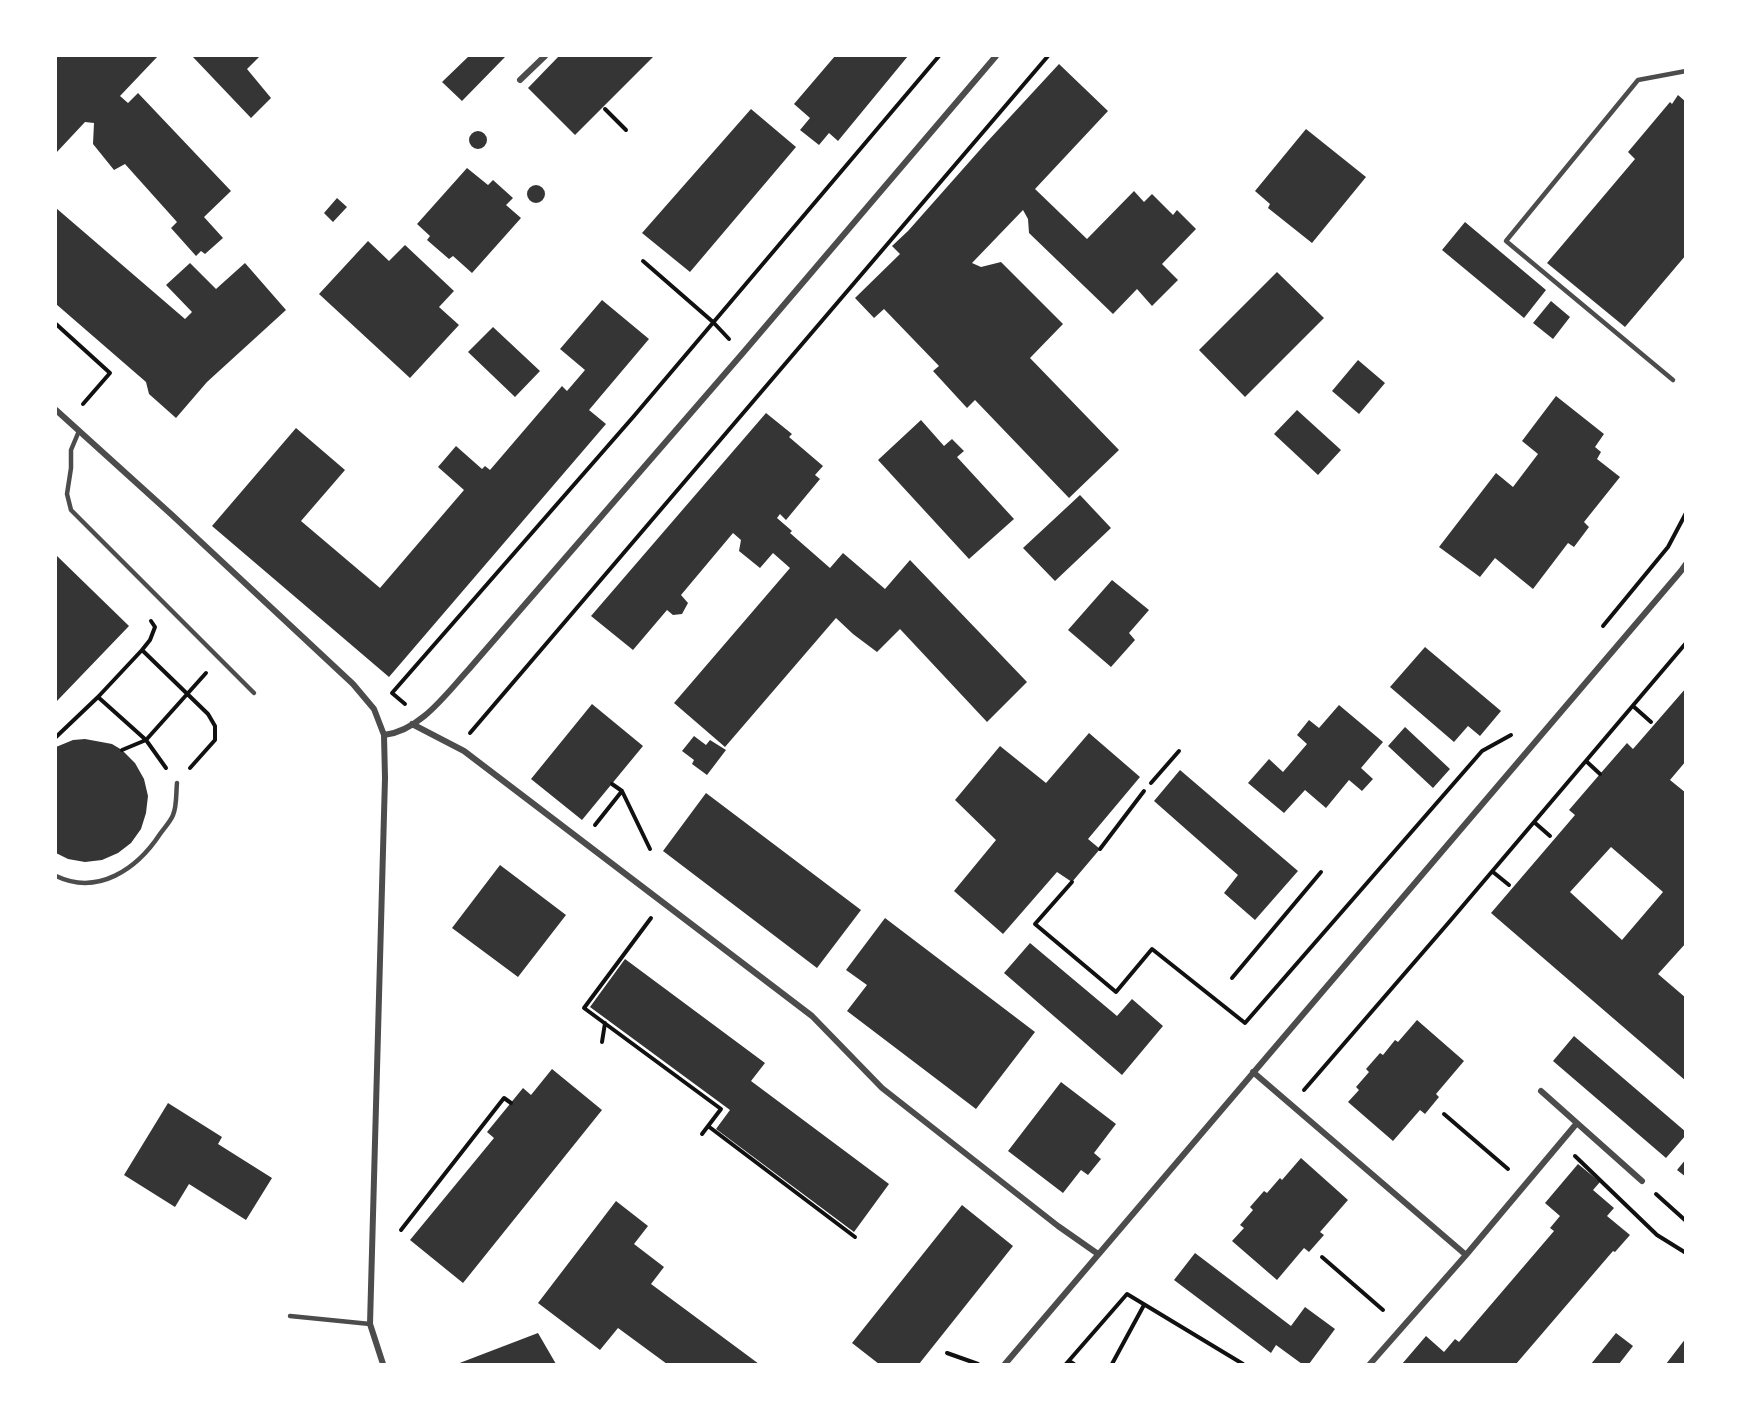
<!DOCTYPE html>
<style>
body{margin:0}
#map{position:relative;width:1741px;height:1420px;overflow:hidden;background:#fff;font-family:"Roboto Condensed",sans-serif}
canvas{display:block}
.frame{position:absolute;inset:0;border:57px solid #fff;pointer-events:none}
</style>
<div id="map">
<canvas width="1741" height="1420"></canvas>
<div class="frame"></div>
</div>
<script>
const ctx = document.querySelector('canvas').getContext('2d');
ctx.lineJoin = 'round';
function fillPath(path, color) {
  ctx.fillStyle = color;
  ctx.fill(path, 'evenodd');
}
function strokePath(path, color, width, dash) {
  ctx.strokeStyle = color;
  ctx.lineWidth = width;
  ctx.lineCap = dash ? 'butt' : 'round';
  ctx.setLineDash(dash || []);
  ctx.stroke(path);
}
const building = new Path2D(`
 M56,56H158L120,96L128,103L138,93L231,191L204,217L223,238L205,254L201,251L196,256L171,228L177,222L125,164L114,170L93,144L94,123L85,122L56,153Z
 M192,56H260L247,69L271,98L251,118Z
 M469,56H504L505,57L462,101L442,82Z
 M559,56H654L575,135L528,88Z
 M835,56H908L838,141L829,133L819,145L800,130L810,118L794,104Z
 M1059,64L1108,111L1035,189L1087,239L1134,191L1144,202L1152,194L1173,215L1177,210L1196,229L1162,264L1178,280L1152,306L1137,289L1113,314L1029,233L1028,219L1023,210L972,263L981,267L1001,262L1063,324L1030,358L1119,450L1069,498L975,400L967,408L933,371L939,366L884,309L874,318L855,298L900,254L892,246L908,231L986,143Z
 M1678,95L1686,102V255L1625,327L1547,263L1635,159L1628,152L1670,102L1672,104Z
 M751,109L796,147L690,272L642,233Z
 M1306,129L1366,177L1312,243L1268,208L1270,204L1255,191Z
 M469 140a9 9 0 1 1 18 0a9 9 0 1 1-18 0Z
 M467,168L488,185L493,180L513,198L506,205L521,218L472,273L453,256L449,259L427,240L430,236L417,224Z
 M527 194a9 9 0 1 1 18 0a9 9 0 1 1-18 0Z
 M337,198L347,207L333,222L324,213Z
 M56,208L185,319L192,312L166,285L190,263L216,289L245,263L286,310L207,382L176,418L149,394L146,382L56,304Z
 M1465,222L1546,290L1524,318L1442,250Z
 M368,241L389,261L405,245L454,291L439,307L459,325L410,378L319,294Z
 M1277,272L1324,318L1245,397L1199,350Z
 M602,300L649,339L589,410L606,424L389,677L212,526L296,428L345,470L301,521L380,588L464,490L438,467L456,446L482,469L485,466L490,470L562,386L567,391L585,370L560,349Z
 M1551,301L1570,317L1553,339L1533,323Z
 M493,327L540,371L515,397L468,352Z
 M1358,360L1385,383L1359,414L1332,391Z
 M1556,396L1604,434L1595,447L1601,452L1597,459L1620,477L1584,522L1589,527L1574,547L1568,543L1533,589L1495,558L1480,577L1439,547L1496,473L1513,487L1538,454L1522,441Z
 M1297,410L1341,450L1318,475L1274,434Z
 M766,413L792,434L789,437L823,466L815,475L820,479L786,520L780,514L777,518L792,531L790,533L830,568L843,553L885,589L910,560L1027,682L987,722L900,629L877,652L853,634L836,618L725,747L674,703L790,568L773,553L760,568L739,551L741,540L733,533L681,595L688,603L682,614L673,615L667,610L633,650L591,616Z
 M921,420L944,446L952,439L964,451L957,457L1014,519L969,559L878,460Z
 M1080,495L1111,528L1055,581L1023,548Z
 M56,555L129,626L56,702Z
 M1112,580L1149,610L1129,633L1135,640L1111,667L1068,630Z
 M1425,647L1501,711L1480,736L1468,726L1454,742L1390,687Z
 M1686,688V761L1670,780L1686,793V943L1658,974L1686,998V1081L1491,913L1575,815L1569,810L1600,774L1627,743L1633,749ZM1611,847L1663,892L1622,940L1570,892Z
 M592,704L643,746L582,820L531,779Z
 M1339,705L1383,742L1361,768L1373,779L1362,791L1349,780L1326,808L1305,790L1284,813L1248,783L1269,759L1283,772L1307,744L1297,735L1309,720L1319,728Z
 M1405,727L1450,769L1433,788L1388,746Z
 M1089,733L1140,777L1088,839L1100,849L1072,882L1057,872L1003,934L954,891L996,840L955,800L1000,746L1046,783Z
 M694,736L706,745L710,740L726,750L707,775L692,764L694,760L682,751Z
 M85,739L112,744L122,750L135,763L144,779L148,796L146,813L141,829L131,843L118,853L102,860L85,862L68,859L56,853V747L73,740Z
 M1180,770L1298,871L1255,920L1224,893L1238,875L1154,801Z
 M706,793L861,910L817,968L663,851Z
 M500,865L566,915L518,977L452,928Z
 M885,918L1035,1032L976,1109L847,1011L867,985L846,970Z
 M1030,943L1117,1016L1132,999L1163,1026L1122,1075L1004,973Z
 M625,959L765,1063L751,1081L889,1184L854,1232L716,1129L730,1110L590,1007Z
 M1417,1020L1464,1061L1436,1094L1439,1097L1425,1114L1420,1110L1393,1141L1348,1102L1359,1090L1356,1087L1369,1072L1366,1069L1380,1053L1383,1055L1395,1040L1398,1042Z
 M1574,1036L1686,1132V1135L1666,1158L1553,1061Z
 M552,1069L602,1110L463,1283L410,1240L494,1138L487,1132L523,1088L531,1095Z
 M1061,1082L1116,1124L1094,1153L1101,1159L1088,1175L1081,1170L1063,1193L1008,1151Z
 M168,1103L222,1137L218,1144L272,1178L246,1220L189,1184L175,1207L124,1175Z
 M1301,1158L1348,1200L1320,1232L1324,1235L1309,1252L1304,1248L1277,1280L1232,1241L1244,1228L1240,1225L1253,1210L1250,1207L1264,1191L1267,1193L1280,1178L1282,1180Z
 M1686,1159V1177L1677,1170Z
 M1578,1164L1600,1182L1593,1190L1614,1208L1607,1216L1630,1235L1615,1252L1613,1251L1516,1364H1402L1426,1336L1444,1352L1455,1339L1459,1342L1554,1231L1550,1228L1560,1216L1545,1203Z
 M616,1201L648,1226L634,1244L664,1267L651,1284L759,1364H667L618,1328L600,1350L538,1303Z
 M962,1205L1013,1246L919,1364H879L852,1343Z
 M1195,1253L1291,1326L1305,1307L1335,1329L1309,1364H1302L1276,1345L1271,1353L1174,1280Z
 M538,1333L556,1364H457Z
 M1616,1333L1633,1346L1619,1364H1591Z
 M1686,1338V1364H1666Z`);
const path = new Path2D(`
 M605,109L626,130
 M643,261L713,322L729,339
 M56,324L110,373L83,404
 M151,621L155,627L150,640L142,650L208,714L215,726V740L190,768
 M1603,626L1668,547L1686,513
 M98,697L142,650
 M405,704L392,693L634,416L939,56
 M1633,706L1651,722
 M470,733L1048,56
 M56,737L98,697L146,740L166,768
 M122,750L146,740L206,673
 M1586,761L1600,774
 M1151,783L1179,751
 M612,784L622,791L650,849
 M1534,822L1550,836
 M595,825L622,791
 M1100,849L1144,791
 M1493,872L1509,885
 M1072,882L1035,924L1116,992L1152,949L1245,1023L1482,751L1511,735
 M651,918L584,1008L721,1109L702,1134
 M1232,978L1321,872
 M602,1042L605,1023
 M1304,1090L1450,921L1686,643
 M1444,1114L1508,1169
 M708,1126L855,1237
 M1575,1156L1657,1235L1686,1253
 M1656,1194L1686,1221
 M401,1230L504,1098L511,1103
 M1322,1257L1383,1310
 M947,1353L978,1364
 M1069,1361L1074,1364
 M1066,1364L1127,1294L1243,1364
 M1112,1364L1144,1305`);
const service = new Path2D(`
 M1673,380L1506,241L1638,80L1686,71
 M79,431L71,450V468L67,494L71,510L254,693
 M56,876C98,896 137,869 160,834C164,828 171,821 173,815C177,806 176,792 177,783
 M290,1316L370,1324`);
const minor = new Path2D(`
 M520,80L545,56
 M56,410L172,515L353,684L374,709L384,735L385,778L370,1324L383,1364
 M412,724L464,751L812,1016L882,1088L1058,1226L1098,1254
 M384,735C420,731 446,694 469,669L742,354L996,56
 M1253,1072L1466,1255
 M1541,1091L1642,1181
 M1005,1364L1681,571L1686,564
 M1370,1364L1466,1255L1577,1123`);
fillPath(building, '#353535');
strokePath(path, '#111', 4);
strokePath(service, '#4c4c4c', 4.5);
strokePath(minor, '#4c4c4c', 6);
</script>
